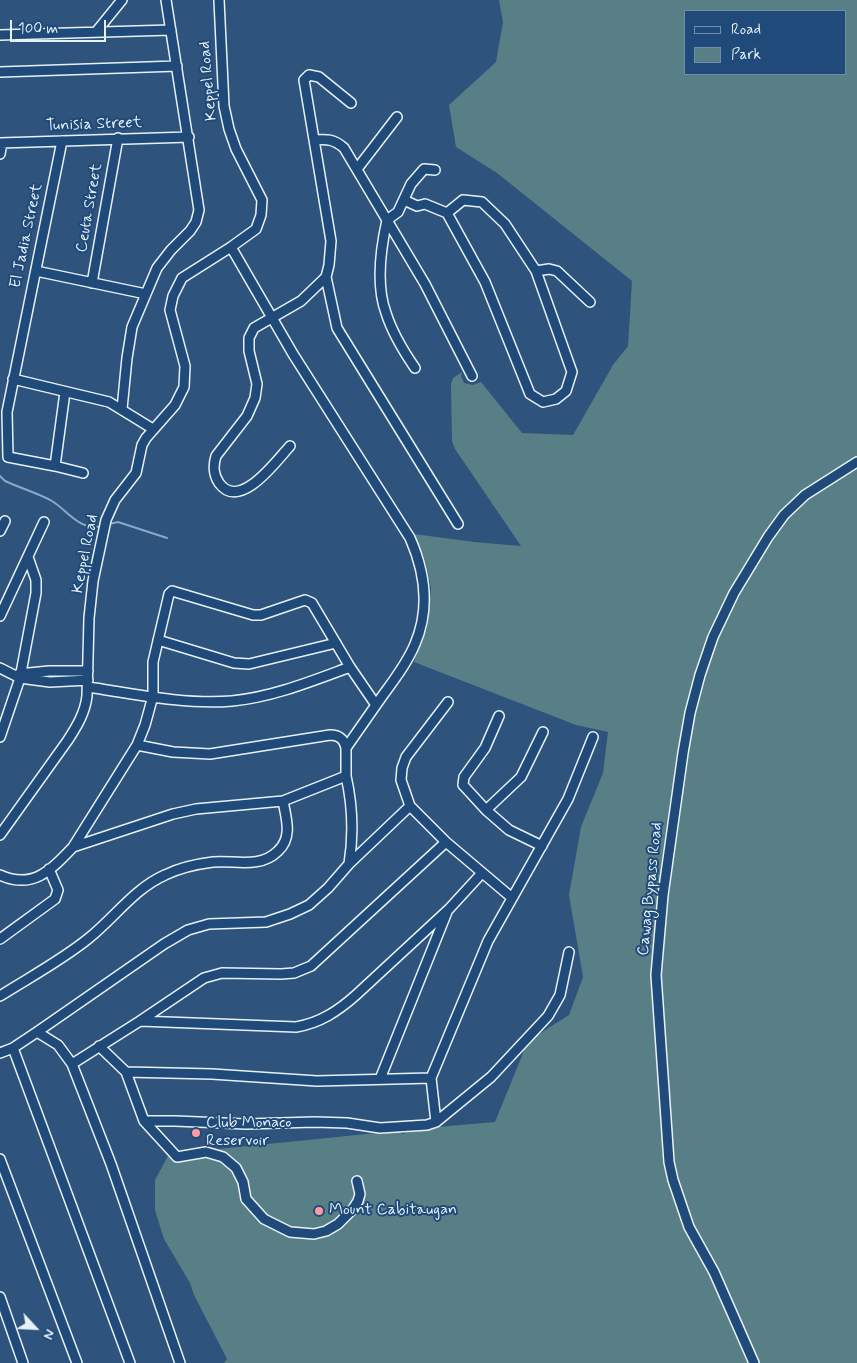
<!DOCTYPE html>
<style>
body{margin:0}
#map{position:relative;width:857px;height:1363px;overflow:hidden;background:#2e537d;font-family:Mynerve,sans-serif}
canvas{display:block}
.legend{position:absolute;left:684px;top:10px;width:162px;height:65px;box-sizing:border-box;background:#1f4a7a;border:1px solid #6f8dac;margin:0;padding:6px 9px;list-style:none;font-size:15px;color:#e8f1f8}
.legend li{display:flex;align-items:center;gap:10px;height:25px}
.legend b{width:25px;border:1px solid #6f8dac}
.north{position:absolute;left:10px;top:1303px;width:50px;height:50px;-webkit-text-stroke:4px #1f4a7a;paint-order:stroke;rotate:115deg;font-size:14px;font-weight:700;line-height:20px;text-align:center;color:#e8f1f8}
.north::after{content:'';display:block;margin:auto;width:18px;height:22px;background:#e8f1f8;clip-path:polygon(50% 0,100% 100%,50% 72%,0 100%)}
.scale{position:absolute;left:10px;top:20px;width:96px;height:22px;box-sizing:border-box;border:2px solid #e8f1f8;border-top:0;padding-left:6px;font-size:15px;line-height:18px;white-space:nowrap;color:#e8f1f8;-webkit-text-stroke:4px #1f4a7a;paint-order:stroke}
</style>
<div id="map">
<canvas width="857" height="1363"></canvas>
<ul class="legend">
<li><b style="height:6px;background:#1f4a7a"></b>Road</li>
<li><b style="height:14px;background:#587f86"></b>Park</li>
</ul>
<div class="north">N</div>
<div class="scale">100 m</div>
</div>
<script>
const ctx = document.querySelector('canvas').getContext('2d');
ctx.lineJoin = 'round';
function fillPath(path, color) {
  ctx.fillStyle = color;
  ctx.fill(path, 'evenodd');
}
function strokePath(path, color, width, dash) {
  ctx.strokeStyle = color;
  ctx.lineWidth = width;
  ctx.lineCap = dash ? 'butt' : 'round';
  ctx.setLineDash(dash || []);
  ctx.stroke(path);
}
function drawText(font, color, halo, rows, align = 'center') {
  ctx.font = font + ' Mynerve,sans-serif';
  ctx.lineWidth = 4;
  ctx.setLineDash([]);
  ctx.textBaseline = 'middle';
  ctx.strokeStyle = halo;
  ctx.fillStyle = color;
  for (const [text, x, y, turn = 0] of rows) {
    ctx.save();
    ctx.translate(x, y);
    ctx.rotate((+turn || 0) * Math.PI / 180);
    ctx.textAlign = isNaN(turn) ? turn : align;
    if (halo) ctx.strokeText(text, 0, 0);
    ctx.fillText(text, 0, 0);
    ctx.restore();
  }
}
const green = new Path2D(`
 M499,0H857V1363H224L227,1359L194,1295L190,1283L164,1239L155,1210V1180L169,1154L396,1131L403,1134L414,1129L495,1122L528,1041L569,1015L583,977L569,895L581,827L603,773L608,732L576,725L414,662L427,628L431,588L425,560L414,534L474,542L521,546L455,449L452,441L451,384L453,378L462,372L461,376L464,383L473,385L481,382L522,433L573,435L613,365L628,346L632,281L497,173L456,147L449,105L496,62L503,22ZM686,11H846V74H686Z`);
const stream = new Path2D(`
 M0,476L5,481C20,488 38,493 52,501C68,511 81,532 102,526
 M109,524L118,522L167,538`);
const minor = new Path2D(`
 M96,32L122,0
 M0,35L171,30
 M0,72L177,66
 M351,103L319,77L309,75L304,80L331,241L329,265L326,277L337,328L458,524
 M314,140C327,139 334,139 344,148L425,284L472,376
 M62,141L7,412L8,457L55,466L65,392
 M0,143L189,137
 M0,154L2,143
 M357,169L397,117
 M404,200L417,206L425,204L447,213L485,282L530,394L543,402L556,399L566,391L572,372L536,271
 M447,213L463,200L482,202L505,224L536,271L549,269L557,271L590,302
 M231,247L293,354L410,538C425,572 430,609 415,644C406,666 389,686 376,705
 M36,271L146,294
 M92,283L118,138
 M415,368C404,352 392,332 386,313C376,286 381,247 387,220L398,212L411,184L424,169L435,170
 M13,379L109,402L153,429
 M122,409L127,358L132,327L157,268L171,250L190,231L196,222L199,210L166,0
 M290,446C277,460 240,512 219,483C213,474 213,466 216,456L247,416L255,398L257,384L249,351V338L254,328L301,301L326,277
 M55,466L83,473
 M0,531L5,521
 M0,616L44,522
 M158,640L234,663L249,664L336,643
 M0,668L20,678L50,682L88,680
 M19,674L49,671H88
 M88,687C134,694 186,705 232,701C273,697 312,681 350,667
 M448,702L406,757L402,768L401,780L410,806L446,842L511,897
 M499,716L485,748L464,777L463,785L486,810L509,830L542,846
 M0,737L20,678L36,593V580L28,557
 M137,745L173,752L210,754L330,735C339,735 344,739 346,748
 M486,810L521,777L543,732
 M0,835L68,740C77,726 85,713 87,696L89,618L93,581L106,520L115,500L136,473L142,445L146,438L175,405L184,387L185,366L170,310L173,296L182,278L231,247L256,229L261,215L262,200L236,149L229,129L224,106L219,0
 M73,847L173,814L196,809L283,801L346,776C353,807 354,833 349,864
 M0,875C33,890 51,870 73,847L137,745L145,725L153,696V662L169,594L172,591L253,615H261L305,600L312,603L350,667L376,705L346,748V776
 M0,939L55,899L58,890L49,869
 M0,996C30,977 62,960 89,938C114,918 135,888 165,875C179,868 197,864 213,862C235,860 260,869 278,851C293,837 286,818 283,801
 M140,1021L204,978L222,973L281,974L294,973L311,966L446,842
 M37,1032L58,1045L72,1064L111,1164L180,1363
 M99,1046L126,1072L144,1121L177,1157L206,1152L223,1157L236,1168L243,1182L246,1199L264,1219L290,1232L314,1234L326,1231L338,1224L353,1209L358,1201L360,1194L357,1181
 M13,1048L130,1363
 M0,1053L13,1048L37,1032L164,944L188,930L209,924L266,922L290,914L309,905L328,888L349,864L410,806
 M72,1064L140,1021L296,1027C320,1023 338,1011 356,995L449,909L482,873
 M126,1072L212,1074L317,1081L431,1078
 M380,1079L447,912
 M144,1121H175L246,1124L315,1122L347,1123L380,1128L427,1125L436,1122L491,1077L548,1016L560,995L569,952
 M436,1122L431,1078L488,941L568,799L593,737
 M0,1159L77,1363
 M0,1297L23,1363
 M754,1363L714,1272L689,1227L673,1180L669,1162L656,975L663,895L683,753L690,713L700,675L713,637L734,593L768,537L784,515L805,495L857,462`);
const markers = [
 [196,1133,5,"#ff9aa2"],
 [319,1211,5,"#ff9aa2"]
];
const streetNames = [
 ["Keppel Road",209,81,-95],
 ["Tunisia Street",94,125,-2],
 ["Ceuta Street",90,208,-80],
 ["El Jadia Street",27,236,-78],
 ["Keppel Road",86,554,-79],
 ["Cawag Bypass Road",651,889,-84]
];
const poiNames = [
 ["Club Monaco",206,1124],
 ["Reservoir",206,1142],
 ["Mount Cabitaugan",329,1211]
];
fillPath(green, '#587f86');
strokePath(stream, '#88aac7', 2);
strokePath(minor, '#e8f1f8', 12);
strokePath(minor, '#1f4a7a', 9);
for (const [x, y, r, color] of markers) {
  const dot = new Path2D();
  dot.arc(x, y, r, 0, 2 * Math.PI);
  ctx.fillStyle = color;
  ctx.fill(dot);
  strokePath(dot, '#1f4a7a', 2);
}
drawText('16px', '#e8f1f8', '#1f4a7a', streetNames);
drawText('16px', '#e8f1f8', '#1f4a7a', poiNames, 'left');
</script>
